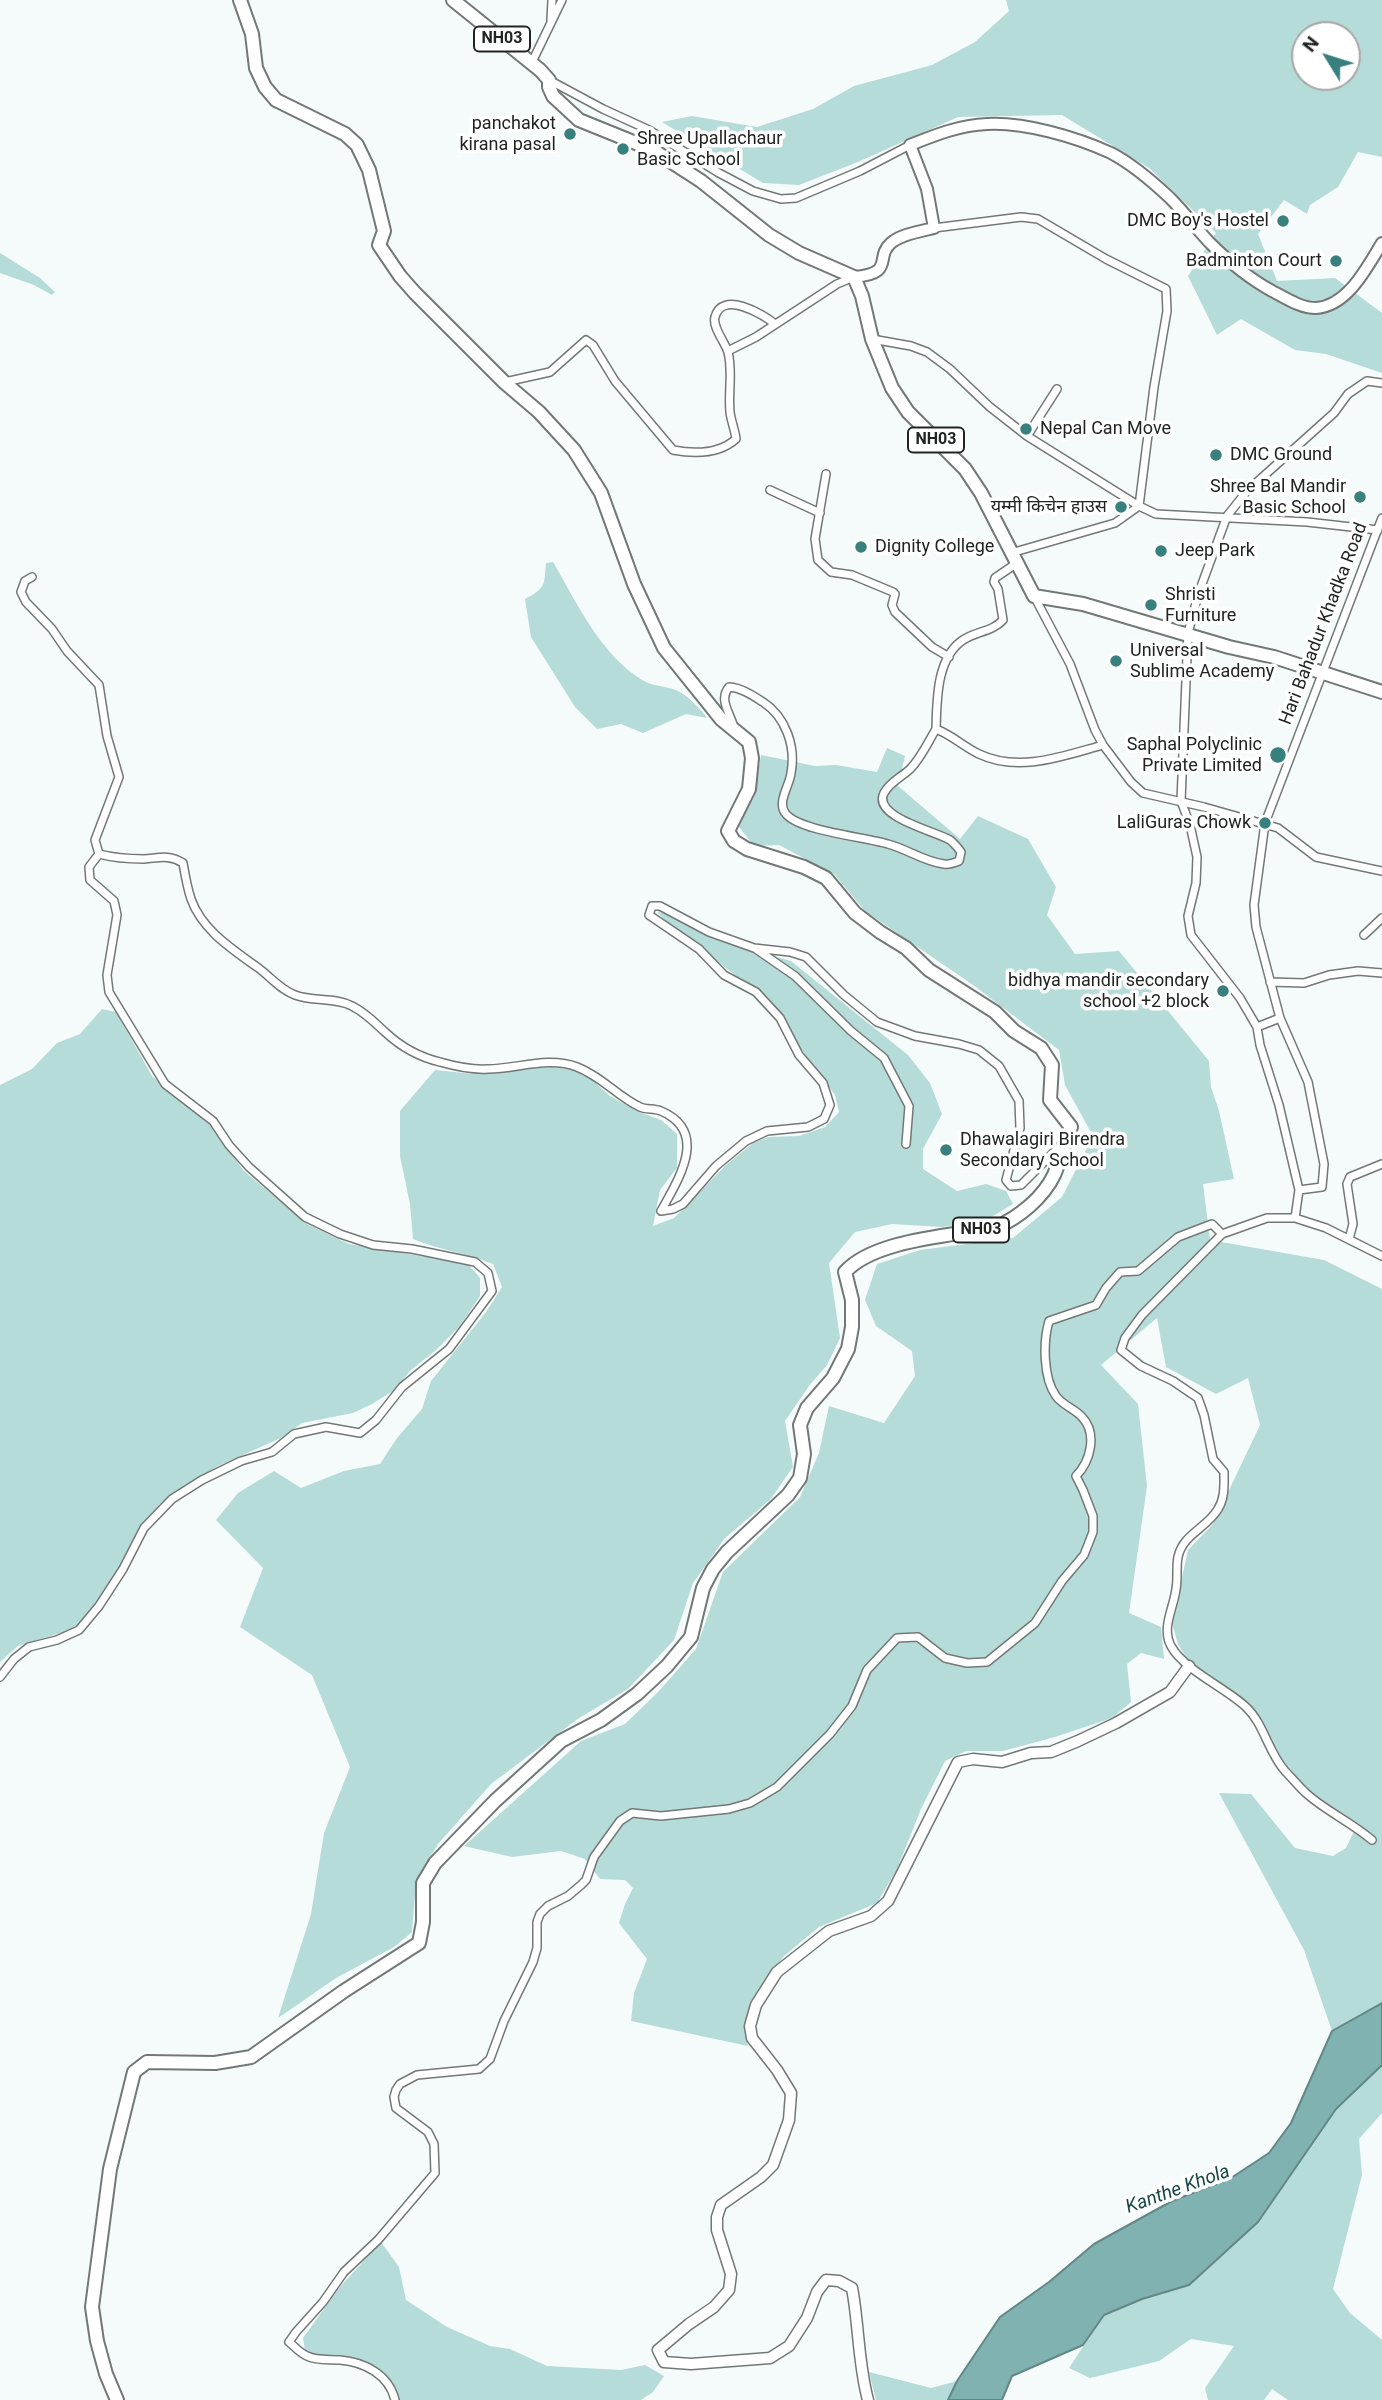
<!DOCTYPE html>
<meta charset="utf-8">
<style>
body{margin:0}
#map{position:relative;width:1382px;height:2400px;overflow:hidden;background:#f5fafa;font-family:Roboto,sans-serif}
canvas{display:block}
.north{position:absolute;left:1291px;top:21px;width:70px;height:70px;box-sizing:border-box;background:#fff;border:2px solid #a7a7a7;border-radius:50%;rotate:308deg;font-size:19px;font-weight:700;line-height:28px;text-align:center;color:#222424}
.north::after{content:'';display:block;margin:auto;width:24px;height:32px;background:#38807e;clip-path:polygon(50% 0,100% 100%,50% 72%,0 100%)}
</style>
<div id="map">
<canvas width="1382" height="2400"></canvas>
<div class="north">N</div>
</div>
<script>
const ctx = document.querySelector('canvas').getContext('2d');
ctx.lineJoin = 'round';
function fillPath(path, color) {
  ctx.fillStyle = color;
  ctx.fill(path, 'evenodd');
}
function strokePath(path, color, width, dash) {
  ctx.strokeStyle = color;
  ctx.lineWidth = width;
  ctx.lineCap = dash ? 'butt' : 'round';
  ctx.setLineDash(dash || []);
  ctx.stroke(path);
}
function drawText(font, color, halo, rows, align = 'center') {
  ctx.font = font + ' Roboto,"Noto Sans Devanagari",sans-serif';
  ctx.lineWidth = 7;
  ctx.setLineDash([]);
  ctx.textBaseline = 'middle';
  ctx.strokeStyle = halo;
  ctx.fillStyle = color;
  for (const [text, x, y, turn = 0] of rows) {
    ctx.save();
    ctx.translate(x, y);
    ctx.rotate((+turn || 0) * Math.PI / 180);
    ctx.textAlign = isNaN(turn) ? turn : align;
    if (halo) ctx.strokeText(text, 0, 0);
    ctx.fillText(text, 0, 0);
    ctx.restore();
  }
}
const green = new Path2D(`
 M1006,0H1382V157L1358,152L1338,187L1310,205L1307,214L1284,200L1258,234L1277,281L1335,278L1382,313V373L1326,354L1295,350L1241,319L1217,335L1188,276L1216,233L1149,168L1062,115L958,117L858,162L799,185L763,183L662,122L692,116L757,127L813,109L854,86L932,65L975,42L1009,11ZM1305,35H1347V77H1305Z
 M0,253L40,278L55,292L52,295L34,285L0,273Z
 M553,562C577,603 601,656 644,681C655,687 669,686 680,692C690,698 701,709 707,718L686,714L643,733L621,724L597,729L575,707L531,637L525,599C546,588 544,585 546,563Z
 M887,748L905,756L898,786L960,839L978,816L1028,839L1056,887L1047,915L1075,954L1119,951L1209,1061L1211,1087L1219,1111L1234,1179L1203,1184L1210,1240L1324,1260L1382,1289V2003L1332,2031L1304,1950L1219,1793L1251,1794L1295,1848L1333,1856L1346,1848L1354,1831L1290,1780L1248,1712L1197,1676L1178,1644L1172,1623L1188,1550L1213,1524L1260,1425L1248,1378L1216,1394L1166,1367L1157,1318L1101,1365L1138,1404L1147,1486L1129,1613L1161,1627L1164,1659L1141,1653L1127,1664L1131,1702L1112,1718L1055,1737L1003,1751H966L945,1761L921,1809L897,1869L877,1903L819,1927L784,1956L750,2002L745,2025L748,2046L631,2021L634,1993L647,1959L619,1923L625,1904L633,1888L625,1880L600,1879L585,1859L561,1851L512,1857L464,1846L581,1741L625,1724L659,1691L696,1649L723,1572L800,1497L819,1453L829,1406L884,1423L915,1376L912,1351L876,1326L865,1300L877,1264L920,1250L1013,1238L1062,1197L1093,1136L1065,1085L1059,1050L973,985L865,911L834,874L779,845L754,846L736,823L754,798L761,755L815,766L836,765L877,772Z
 M657,912L666,913L725,942L791,961L908,1055L930,1083L942,1114L923,1149V1169L957,1191L986,1184L1006,1191L1013,1204L983,1222L942,1227L892,1224L855,1232L829,1263L840,1338L827,1365L809,1386L785,1421L793,1467L770,1500L725,1538L693,1583L674,1640L628,1689L579,1718L491,1784L438,1844L416,1881L412,1932L394,1947L336,1978L278,2018L311,1914L324,1833L350,1767L312,1675L240,1627L263,1568L216,1520L238,1493L274,1471L301,1488L344,1471L380,1464L397,1438L422,1409L431,1381L486,1312L502,1287L493,1264C466,1253 439,1250 413,1239L410,1204L400,1156V1111L435,1070L474,1074L551,1067L572,1070L591,1079L610,1096L639,1112L661,1120L677,1134V1168L660,1190L653,1226L674,1218L726,1165L753,1143L768,1137L799,1136L825,1127L839,1112L835,1095L799,1046L783,1016L766,995L740,979L667,922Z
 M102,1009L116,1012L152,1076L210,1125L244,1171L307,1224L349,1244L468,1264L480,1278V1296L459,1327L435,1351L411,1370L393,1391L372,1404L353,1413L302,1423L281,1438L218,1466L185,1485L160,1504L139,1528L116,1574L92,1610L74,1629L18,1646L0,1662V1085L32,1069L57,1043L80,1034Z
 M1382,2065V2113L1359,2139L1362,2175L1333,2289L1350,2313L1382,2340V2400H1288L1272,2389L1264,2400H1208L1205,2388L1234,2346L1191,2339L1159,2361L1090,2378L1069,2368L1104,2315L1142,2299L1258,2222L1336,2109Z
 M381,2242L399,2267L406,2300L447,2327L490,2346L510,2349L547,2366L621,2370L645,2365L664,2376L653,2392L641,2400H399C389,2369 369,2358 337,2356C324,2355 316,2356 305,2350L303,2338L339,2288Z
 M869,2372L931,2388L957,2381L948,2400H876Z`);
const water = new Path2D(`
 M1382,2003V2065L1336,2109L1258,2222L1189,2285L1142,2299L1104,2315L1083,2345L1012,2376L1002,2400H948L957,2381L1000,2317L1049,2282L1094,2244L1172,2201L1231,2178L1269,2153L1291,2123L1332,2031Z`);
const minor = new Path2D(`
 M551,20L552,0
 M532,62L562,0
 M549,80L603,109L649,130L719,173L753,191L781,199L796,198L860,171L910,145
 M934,228L1021,217L1038,219L1106,259L1166,289L1167,311L1154,387L1139,506
 M872,339L911,346L927,352L950,369L990,407L1027,436L1139,506
 M728,351L756,337L837,284L854,277
 M505,382L550,372L586,340L593,345L615,381L673,450C694,454 719,454 736,439C735,430 731,421 730,412C728,392 733,372 728,352C725,342 712,327 715,317C722,290 763,314 775,324
 M1027,436L1057,389
 M826,474L815,539L818,560L831,572L852,575L893,592L895,594L892,605L895,612L932,647L949,657
 M770,490L820,513
 M1011,553L1115,523L1139,506L1156,514L1307,522L1378,530
 M32,577L25,581L21,592L26,602L52,629L67,651L99,685L107,736L119,777L95,840L99,854
 M1034,596L1070,664L1095,730L1103,745L1131,782L1143,793L1204,807L1278,828L1316,857L1382,871
 M734,728C731,714 718,700 729,687C742,688 752,695 763,702C786,717 796,747 791,773C790,785 776,803 786,814C800,831 865,837 888,844C907,849 925,862 944,864C949,865 954,863 959,861L961,852C958,848 954,843 950,840C935,831 872,817 884,793C890,782 900,778 909,770C920,760 928,742 936,729C952,735 964,747 979,754C1019,773 1063,756 1103,745
 M936,729C937,701 936,658 963,640C976,631 992,632 1003,620L998,589L994,582L995,578L1017,563
 M1364,935L1382,918
 M756,949L795,976L851,1031L884,1058L909,1106L906,1144
 M1270,982L1304,983L1329,975L1358,971L1382,973
 M1257,1027L1280,1018
 M1299,1190L1322,1187L1324,1164L1308,1082L1280,1018L1256,927L1254,905L1265,823L1382,518
 M1295,1218L1299,1190L1279,1105L1260,1045L1257,1027L1240,998L1191,935L1188,916L1196,883L1197,857L1190,825L1181,801L1188,633L1199,592L1227,516L1247,491L1334,413L1348,394L1367,381L1382,383
 M1349,1239L1353,1224L1347,1184L1350,1177L1382,1164
 M0,1677L14,1659L29,1647L57,1640L79,1630L99,1606L123,1569L144,1528L172,1499L202,1480L241,1461L272,1452L294,1434L326,1427L360,1433L376,1420L402,1387L449,1349L492,1291L488,1273L475,1262L412,1249L373,1245L340,1234L305,1217L249,1167L229,1145L213,1121L165,1084L109,992L107,975L117,915L114,901L90,880L89,867L99,854C114,858 129,859 144,859C159,858 169,854 183,863C185,875 187,887 191,899C202,930 232,949 257,967C270,976 279,989 295,995C313,1002 335,997 352,1006C366,1013 374,1022 385,1032C401,1047 419,1057 440,1062C454,1066 473,1070 488,1069C517,1069 548,1056 577,1067C601,1076 617,1096 640,1107C646,1110 654,1108 661,1111C710,1132 678,1180 661,1211L673,1209L683,1204L716,1166L746,1141L767,1131L808,1127L824,1119L830,1105L823,1083L799,1055L780,1018L756,992L724,975L699,949L649,915L652,906H660L709,932L754,948L790,952L806,957L844,995L877,1022L915,1036L959,1044L979,1050L999,1066L1019,1101L1020,1128L1006,1180L1011,1186L1021,1185L1061,1145
 M1372,1840C1351,1822 1326,1811 1307,1794C1299,1787 1292,1778 1285,1771C1268,1752 1264,1724 1246,1707C1226,1688 1184,1670 1171,1646C1161,1628 1174,1607 1176,1589C1178,1578 1176,1567 1178,1557C1183,1534 1207,1528 1218,1509C1225,1498 1224,1485 1224,1472L1213,1459L1204,1415L1198,1398L1173,1381L1141,1366L1121,1350L1125,1338L1142,1315L1222,1234L1267,1218H1295L1326,1228L1382,1256
 M395,2400C389,2375 365,2362 340,2360C329,2359 317,2361 307,2356C300,2353 295,2347 289,2342L296,2332L323,2302L344,2272L378,2240L435,2173L434,2144L428,2132L396,2108L394,2097L396,2090L400,2084L417,2075L479,2069L490,2059L504,2021L533,1962L537,1948V1922L540,1914L548,1906L568,1896L581,1885L586,1880L594,1857L620,1821L632,1813L661,1816L729,1809L750,1803L777,1787L830,1734L852,1706L867,1670L897,1638L918,1637L945,1658L967,1663L987,1662L1035,1623L1062,1581L1084,1555L1093,1532V1516L1083,1490L1076,1476C1090,1462 1098,1434 1082,1417C1075,1409 1062,1405 1056,1396C1043,1378 1043,1342 1049,1321L1096,1305L1106,1288L1120,1272L1138,1271L1178,1237L1212,1224L1222,1234`);
const tertiary = new Path2D(`
 M868,2400C858,2363 859,2325 852,2288L839,2281L826,2280L817,2292L807,2318L789,2346L770,2358L691,2364L664,2362L658,2350L689,2324L714,2307L729,2290L731,2274L717,2230V2217L721,2205L761,2177L773,2165L789,2120L791,2093L777,2070L752,2038L750,2026L756,2005L777,1972L829,1931L871,1916L888,1901L958,1762L973,1759L1002,1762L1031,1753L1051,1752L1078,1741L1116,1723L1170,1692L1189,1666`);
const secondary = new Path2D(`
 M854,277C896,273 874,258 891,243C901,234 922,231 934,228L927,189L910,145C935,135 960,125 987,124C1025,122 1076,137 1111,153C1132,164 1153,182 1170,198C1184,212 1196,228 1209,242C1227,260 1250,279 1272,291C1286,298 1300,308 1316,308C1348,306 1367,267 1382,243`);
const primary = new Path2D(`
 M453,0L540,70L549,80V87L553,96L579,120L653,150L701,181L769,235L799,253L854,277L862,296L872,339L892,388L908,412L965,469L981,493L1034,596L1083,604L1229,647L1274,657L1382,692
 M117,2400L106,2374L97,2341L92,2307L110,2169L134,2072L147,2062L215,2063L251,2057L344,1991L419,1943L423,1922V1883L435,1863L495,1801L561,1741L601,1720L637,1694L667,1666L691,1637L703,1588L713,1569L727,1552L788,1495L800,1478L804,1454L800,1425L807,1408L833,1378L848,1349L852,1327V1300L845,1272C875,1239 953,1236 997,1227C1019,1217 1043,1198 1054,1175C1061,1159 1064,1142 1071,1127L1050,1100L1052,1065L1041,1048L1014,1031L995,1012L929,970L906,948L880,932L855,913L826,878L804,867L747,849L734,841L728,831L749,789L752,758L749,742L721,719L664,648L634,584L601,493L574,450L539,412L505,383L415,293L400,276L379,245L384,231L369,170L357,145L345,134L276,100L265,87L256,68L252,34L240,0`);
const markers = [
 [570,134,7,"#38807e"],
 [623,149,7,"#38807e"],
 [1283,221,7,"#38807e"],
 [1336,261,7,"#38807e"],
 [1026,429,7,"#38807e"],
 [1216,455,7,"#38807e"],
 [1360,497,7,"#38807e"],
 [1121,507,7,"#38807e"],
 [861,547,7,"#38807e"],
 [1161,551,7,"#38807e"],
 [1151,605,7,"#38807e"],
 [1116,661,7,"#38807e"],
 [1278,755,9,"#38807e"],
 [1265,823,7,"#38807e"],
 [1223,991,7,"#38807e"],
 [946,1150,7,"#38807e"]
];
const shields = [
 [502,39,56],
 [936,440,56],
 [981,1230,56]
];
const shieldNames = [
 ["NH03",502,39],
 ["NH03",936,440],
 ["NH03",981,1230]
];
const poiNames = [
 ["panchakot",556,124],
 ["kirana pasal",556,145],
 ["Shree Upallachaur",637,139,"left"],
 ["Basic School",637,160,"left"],
 ["DMC Boy's Hostel",1269,221],
 ["Badminton Court",1322,261],
 ["Nepal Can Move",1040,429,"left"],
 ["DMC Ground",1230,455,"left"],
 ["Shree Bal Mandir",1346,487],
 ["Basic School",1346,508],
 ["यम्मी किचेन हाउस",1107,507],
 ["Dignity College",875,547,"left"],
 ["Jeep Park",1175,551,"left"],
 ["Shristi",1165,595,"left"],
 ["Furniture",1165,616,"left"],
 ["Universal",1130,651,"left"],
 ["Sublime Academy",1130,672,"left"],
 ["Saphal Polyclinic",1262,745],
 ["Private Limited",1262,766],
 ["LaliGuras Chowk",1251,823],
 ["bidhya mandir secondary",1209,981],
 ["school +2 block",1209,1002],
 ["Dhawalagiri Birendra",960,1140,"left"],
 ["Secondary School",960,1161,"left"]
];
const streetNames = [
 ["Hari Bahadur Khadka Road",1324,624,-69]
];
const waterNames = [
 ["Kanthe Khola",1178,2190,-20]
];
fillPath(green, '#b6dcd9');
fillPath(water, '#7fb2b0');
strokePath(water, '#638786', 2);
strokePath(minor, '#737877', 10);
strokePath(tertiary, '#737877', 13);
strokePath(secondary, '#737877', 14);
strokePath(primary, '#737877', 16);
strokePath(minor, '#fff', 7);
strokePath(tertiary, '#fff', 10);
strokePath(secondary, '#fff', 10);
strokePath(primary, '#fff', 12);
for (const [x, y, r, color] of markers) {
  const dot = new Path2D();
  dot.arc(x, y, r, 0, 2 * Math.PI);
  ctx.fillStyle = color;
  ctx.fill(dot);
  strokePath(dot, '#fff', 2.5);
}
for (const [x, y, w] of shields) {
  const box = new Path2D();
  box.roundRect(x - w / 2, y - 12.5, w, 25, 5);
  ctx.fillStyle = '#fff';
  ctx.fill(box);
  strokePath(box, '#222424', 2);
}
drawText('bold 16px', '#222424', null, shieldNames);
drawText('18px', '#222424', '#fff', poiNames, 'right');
drawText('18px', '#222424', '#fff', streetNames);
drawText('italic 19px', '#164644', '#fff', waterNames);
</script>
